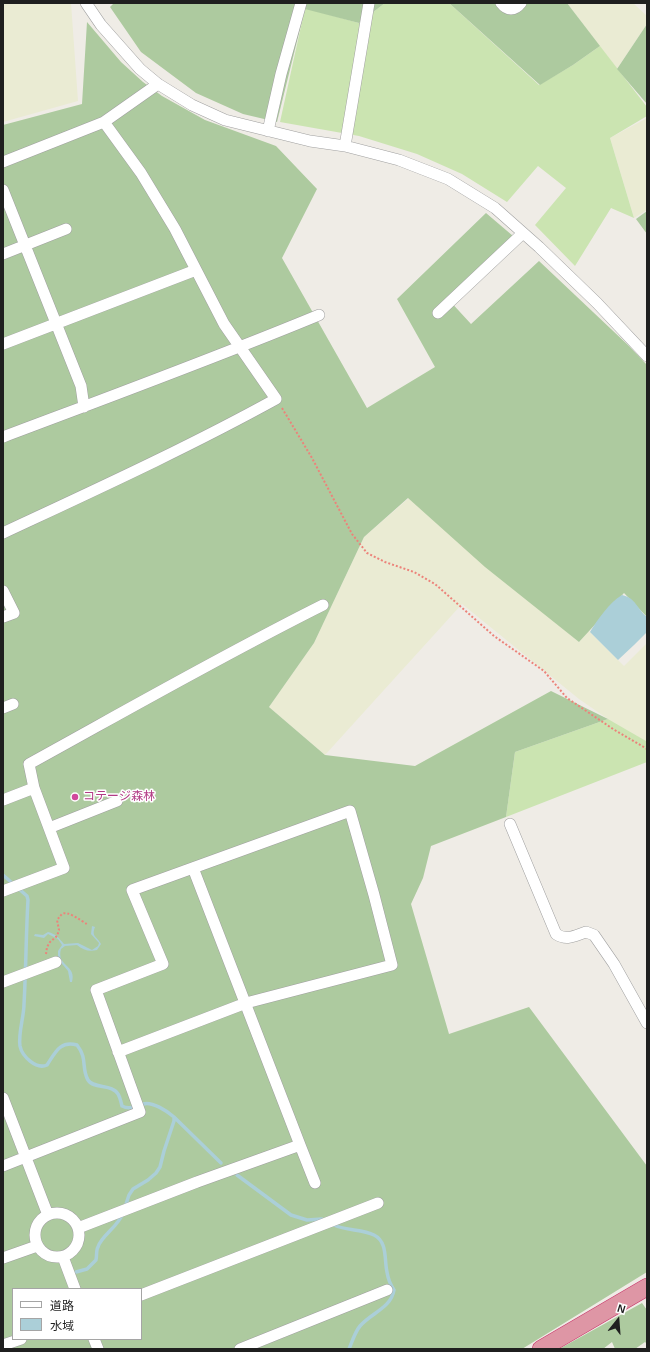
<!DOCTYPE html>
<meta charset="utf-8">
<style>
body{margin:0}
#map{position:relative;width:650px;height:1352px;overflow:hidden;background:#efece6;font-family:Arial,"Noto Sans JP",sans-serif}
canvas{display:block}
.frame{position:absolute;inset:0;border:4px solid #1f1f1f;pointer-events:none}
.legend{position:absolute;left:12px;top:1288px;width:130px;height:52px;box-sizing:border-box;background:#fff;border:1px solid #a5a5a5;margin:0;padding:5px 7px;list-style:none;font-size:12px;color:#1f1f1f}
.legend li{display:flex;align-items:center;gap:8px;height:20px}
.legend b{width:20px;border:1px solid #a5a5a5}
.north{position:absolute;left:598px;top:1300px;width:40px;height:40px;-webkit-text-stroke:3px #fff;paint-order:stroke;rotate:17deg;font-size:11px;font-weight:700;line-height:16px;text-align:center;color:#1f1f1f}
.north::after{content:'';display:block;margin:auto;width:14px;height:18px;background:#1f1f1f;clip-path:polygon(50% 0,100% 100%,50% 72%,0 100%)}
</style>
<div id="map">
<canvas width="650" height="1352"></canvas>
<div class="frame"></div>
<ul class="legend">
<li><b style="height:5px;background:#fff"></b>道路</li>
<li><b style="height:11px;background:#abcfd8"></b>水域</li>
</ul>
<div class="north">N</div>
</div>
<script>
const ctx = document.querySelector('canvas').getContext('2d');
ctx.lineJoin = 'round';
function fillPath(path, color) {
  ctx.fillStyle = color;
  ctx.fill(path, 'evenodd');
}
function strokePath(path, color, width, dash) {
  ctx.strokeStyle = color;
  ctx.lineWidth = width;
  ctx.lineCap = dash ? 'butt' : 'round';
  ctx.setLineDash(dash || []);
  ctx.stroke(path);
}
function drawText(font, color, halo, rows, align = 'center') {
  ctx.font = font + ' Arial,"Noto Sans JP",sans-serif';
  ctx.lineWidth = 3;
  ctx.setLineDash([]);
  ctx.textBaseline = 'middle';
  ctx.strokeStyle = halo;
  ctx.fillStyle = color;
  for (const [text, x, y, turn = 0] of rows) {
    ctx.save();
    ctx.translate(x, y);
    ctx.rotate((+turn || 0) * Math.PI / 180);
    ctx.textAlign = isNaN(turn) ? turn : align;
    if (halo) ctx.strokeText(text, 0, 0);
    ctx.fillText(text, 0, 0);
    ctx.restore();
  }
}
const farmland = new Path2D(`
 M3,3H71L78,101L3,122Z
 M567,3H633L647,16V24L617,69Z
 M647,118V210L634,218L610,138Z
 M409,498L579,642L589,631L624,666L647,643V742L608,719L579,699L462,604L325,755L269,707L314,643L364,537Z`);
const grass = new Path2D(`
 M385,3H449L539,85L573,65L600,46L647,107V116L610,138L634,218L611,208L575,266L535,225L566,188L538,166L507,202L462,174L417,154L359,136L280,122L305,8L359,23Z
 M608,719L646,741L647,762L506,817L515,752Z`);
const forest = new Path2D(`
 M114,3H385L359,23L305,9L277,122L243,114L196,93L141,52L110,7Z
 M449,3H567L600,46L573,65L540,85Z
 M87,22L121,62L143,82L162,96L205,120L276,146L317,189L282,258L367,408L435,367L397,299L486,213L513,236L448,299L471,324L539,261L629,346L647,365V617L624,593L579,642L485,567L408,498L364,537L314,643L269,707L325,755L415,766L551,691L608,719L515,752L506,817L431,846L423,878L411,904L449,1034L529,1007L647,1166V1272L522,1349H3V125L82,104ZM13,1289H141V1339H13Z
 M647,24V104L617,69Z
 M647,211V234L636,219Z
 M642,1303L647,1310V1344L645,1342L635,1349H615L612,1342L603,1349H559Z`);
const water = new Path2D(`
 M622,595C636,598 637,609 647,617V632L634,645L618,660L590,632C598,619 609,603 622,595Z
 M92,926L95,927C91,937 97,936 101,944L97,950C89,952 83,950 77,945L65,946L61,949C56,966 77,965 72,982H70L68,971L58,959V951L62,945L58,939L48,934L44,938L34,936L35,934L43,935L48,932C56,934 59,938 64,944L78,943L92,950L98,946L99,943L91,934Z`);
const stream = new Path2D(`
 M3,875L27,896L28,900C26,934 26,969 24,1004C24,1017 18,1033 20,1046C22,1056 36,1070 47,1065C55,1053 60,1040 77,1045C88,1059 81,1068 88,1080C93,1089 113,1084 118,1094C120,1097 121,1102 122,1106C130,1110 135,1106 143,1104C152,1101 167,1111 174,1117V1121L164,1151L160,1167L156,1173L148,1180L133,1189L129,1195L125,1207
 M174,1117L221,1163
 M237,1175L291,1215L307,1220L322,1219
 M334,1225C347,1231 362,1229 374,1235C388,1242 384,1260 387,1272C388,1279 390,1284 394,1290C391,1308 371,1313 360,1326C355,1332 352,1342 349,1349
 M76,1272L87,1269L96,1260C97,1255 96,1250 98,1247C101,1236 118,1227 123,1213`);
const path = new Path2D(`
 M282,408L312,458L352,534L367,553L385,562L414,572L435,584L494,636L544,671L567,698L613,729L647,749
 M46,954L47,947L50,942L57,936L59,930L57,920C59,918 60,916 62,914C68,910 81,921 87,924`);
const minor = new Path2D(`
 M86,3L101,25L140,69L158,84L192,105L225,120L310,141L345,146L399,160L448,179L495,208L539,247L597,303L647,356
 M501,3C507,11 515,11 521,3
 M268,131L281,74L301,3
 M345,146L369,3
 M3,162L104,122L158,84
 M3,190L81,386L84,407
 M3,254L66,229
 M438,313L523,233
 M3,344L196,270
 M3,437C109,397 215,358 319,315
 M3,533C95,490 187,448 276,399L224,324L175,229L141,173L104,122
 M3,591L14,613L3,617
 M3,708L13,704
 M3,800L34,788
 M510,824L556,934C567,941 574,936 586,932L594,935L614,964L647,1023
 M49,828L117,801
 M3,891L64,868L34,788L29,764C127,710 223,655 323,605
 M3,982L56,962
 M3,1098L48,1215
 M300,1145L315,1183
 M3,1166L140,1112L96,990L163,964L132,890L350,811L374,895L392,965L246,1003L118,1052
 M35 1235a22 22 0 1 1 44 0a22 22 0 1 1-44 0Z
 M78,1228L197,1182L300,1145L193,868
 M63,1257L75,1289
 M3,1258L37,1246
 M141,1295L378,1203
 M94,1339L98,1349
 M3,1345L21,1339
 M240,1349L387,1290`);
const highway = new Path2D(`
 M541,1349L647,1287`);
const markers = [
 [75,797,4,"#d1479c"]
];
const hotelNames = [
 ["コテージ森林",83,797]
];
fillPath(farmland, '#eaebd3');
fillPath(grass, '#cbe4b1');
fillPath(forest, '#adca9f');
fillPath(water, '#abcfd8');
strokePath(stream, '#abcfd8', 3.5);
strokePath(minor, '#a0a0a0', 12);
strokePath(highway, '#c9376c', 18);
strokePath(path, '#ec837a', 2, [2, 2]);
strokePath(minor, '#fff', 11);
strokePath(highway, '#de96a5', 17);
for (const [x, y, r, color] of markers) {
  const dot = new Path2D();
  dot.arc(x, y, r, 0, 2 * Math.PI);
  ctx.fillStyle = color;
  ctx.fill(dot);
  strokePath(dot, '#fff', 1.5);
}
drawText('12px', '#b23c85', '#fff', hotelNames, 'left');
</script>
